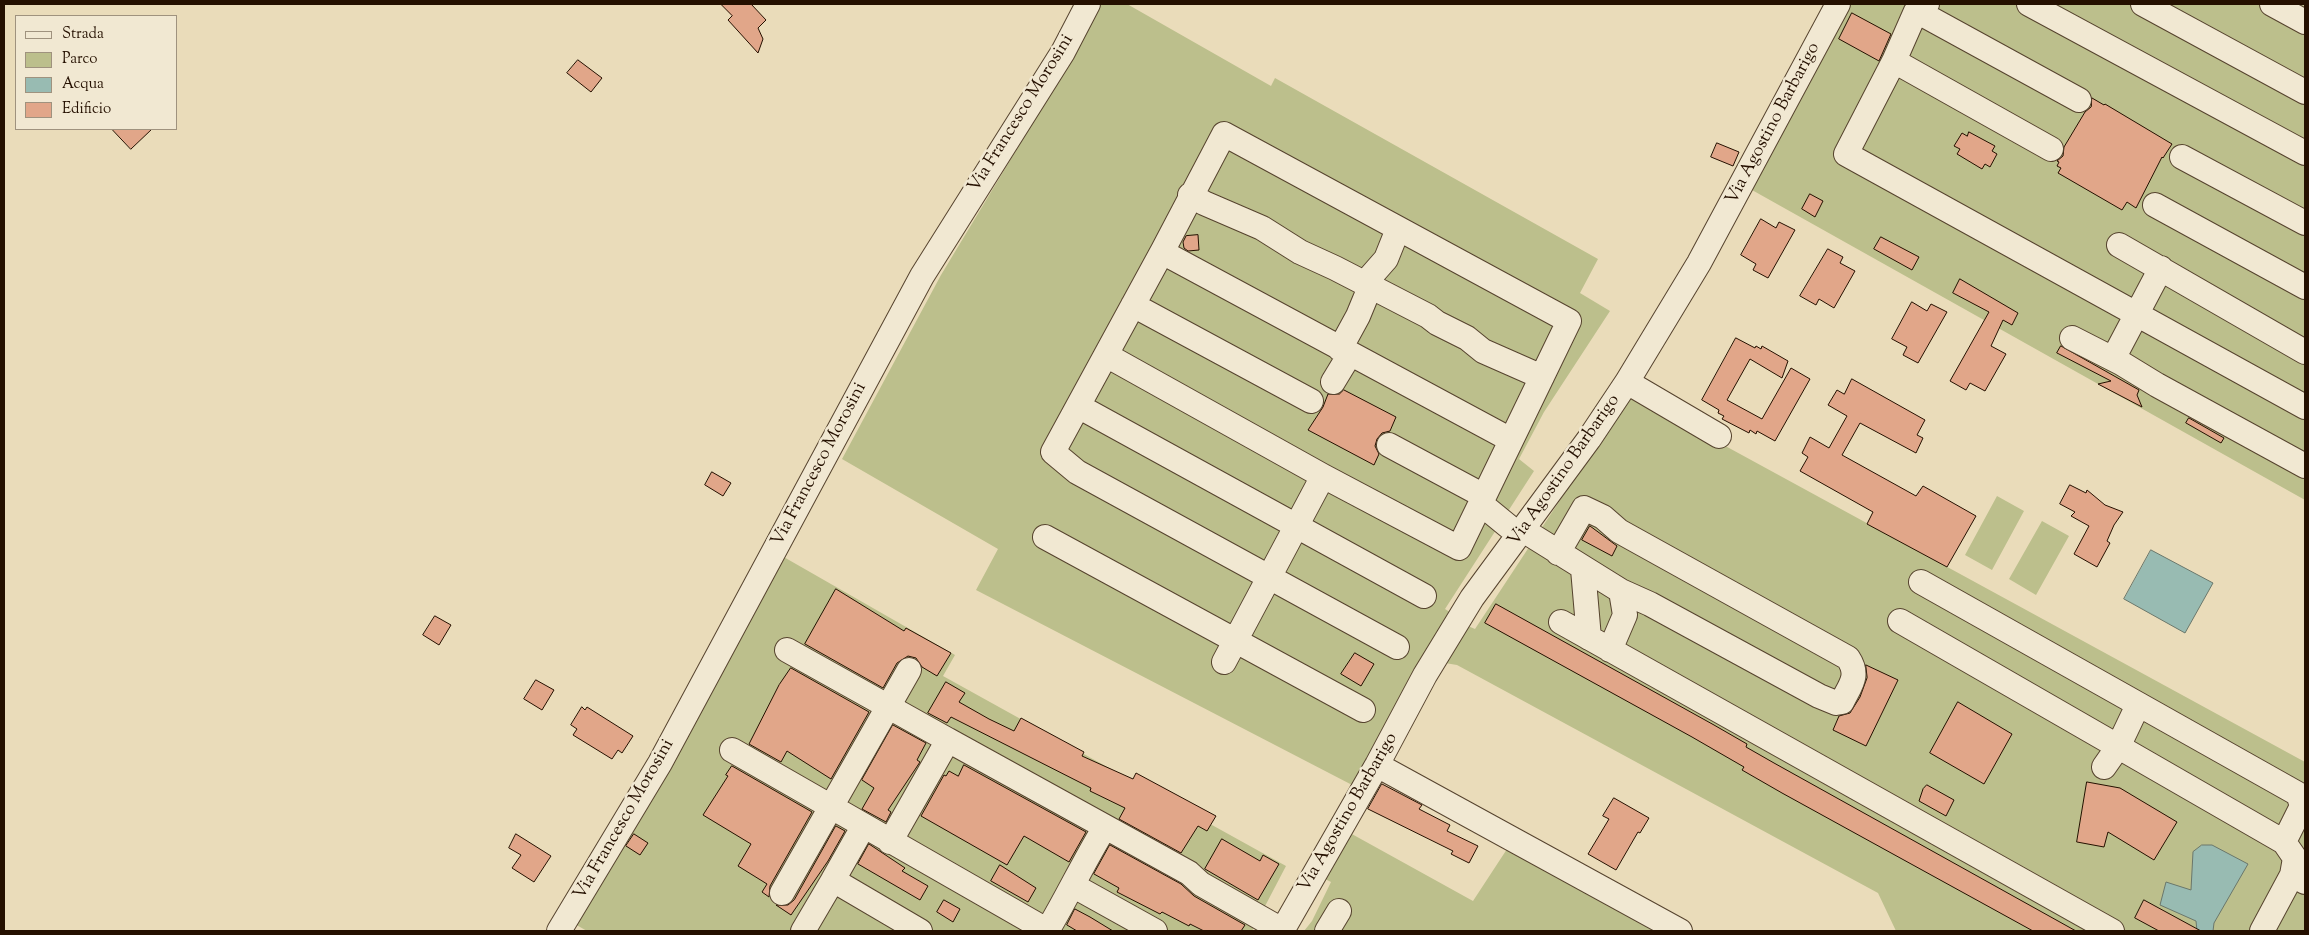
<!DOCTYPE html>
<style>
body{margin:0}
#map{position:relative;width:2309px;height:935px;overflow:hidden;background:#eadcba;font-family:"Sorts Mill Goudy",serif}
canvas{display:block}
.frame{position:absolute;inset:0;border:5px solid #251000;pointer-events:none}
.legend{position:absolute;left:15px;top:15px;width:162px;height:115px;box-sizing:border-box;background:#f1e8d2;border:1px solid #9f927e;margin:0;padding:6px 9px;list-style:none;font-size:15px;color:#251000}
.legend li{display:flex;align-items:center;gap:10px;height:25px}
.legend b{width:25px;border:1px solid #9f927e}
</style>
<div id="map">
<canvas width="2309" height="935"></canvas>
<div class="frame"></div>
<ul class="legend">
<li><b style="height:6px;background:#f1e8d2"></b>Strada</li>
<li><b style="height:14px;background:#bcbf8c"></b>Parco</li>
<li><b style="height:14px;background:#98bbb2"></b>Acqua</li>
<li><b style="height:14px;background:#e1a689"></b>Edificio</li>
</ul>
</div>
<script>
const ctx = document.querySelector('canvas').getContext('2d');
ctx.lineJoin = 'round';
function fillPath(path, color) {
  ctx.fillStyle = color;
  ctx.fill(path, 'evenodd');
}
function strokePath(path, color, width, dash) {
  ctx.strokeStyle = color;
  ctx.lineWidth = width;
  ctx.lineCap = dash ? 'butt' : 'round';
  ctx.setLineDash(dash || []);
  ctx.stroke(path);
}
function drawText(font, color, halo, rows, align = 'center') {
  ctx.font = font + ' "Sorts Mill Goudy",serif';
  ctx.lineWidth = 5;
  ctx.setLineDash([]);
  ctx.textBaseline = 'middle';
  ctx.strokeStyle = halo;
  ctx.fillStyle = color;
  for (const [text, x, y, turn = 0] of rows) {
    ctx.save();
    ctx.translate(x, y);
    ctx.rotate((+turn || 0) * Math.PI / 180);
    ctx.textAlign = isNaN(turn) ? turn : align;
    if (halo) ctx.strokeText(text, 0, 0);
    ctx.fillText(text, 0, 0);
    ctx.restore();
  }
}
const green = new Path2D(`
 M1099,4H1127L1271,86L1275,78L1598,259L1580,293L1610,311L1544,412L1519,459L1534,471L1445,609L1453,614L1356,787L976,590L998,549L842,459L941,275L1085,36Z
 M1850,4H2301L2305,6V500L1752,190Z
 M1630,394L2305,762V931H1896L1878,893L1457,665L1445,663L1468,626L1475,629Z
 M1997,496L2024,511L1992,570L1965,555Z
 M2042,521L2069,536L2036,595L2009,579Z
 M782,556L955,655L943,676L1286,866L1252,931H587L573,923Z
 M1350,833L1473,901L1509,846L1664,931H1304L1312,921L1331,882L1323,878Z`);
const water = new Path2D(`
 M2151,550L2213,583L2185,633L2124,599Z
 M2202,845H2212L2248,864L2214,923L2213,931H2197L2196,921L2160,905L2166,882L2191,890L2193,852Z`);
const building = new Path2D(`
 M721,4H751L766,20L758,28L763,39L758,53L728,20L732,16Z
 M1852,13L1891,34L1879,61L1839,39Z
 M578,60L602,78L591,92L567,73Z
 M2092,98L2104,105L2105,104L2172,144L2163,158L2162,157L2136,208L2127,202L2122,210L2058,173L2061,168L2057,166L2059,162L2057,161L2063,156L2064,147L2085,112L2091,107Z
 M112,129H152L131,149Z
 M1969,132L1995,146L1992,151L1997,154L1990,167L1985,164L1982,169L1957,154L1960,149L1954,146L1962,133L1967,136Z
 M1717,143L1739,152L1733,166L1711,157Z
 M1810,194L1823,201L1815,217L1802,209Z
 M1761,219L1776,228L1779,222L1795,230L1768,278L1753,270L1756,264L1741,255Z
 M1198,235L1199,250L1188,251L1184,248L1183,242L1186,236Z
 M1881,237L1919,257L1912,270L1874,249Z
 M1828,249L1843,257L1840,263L1855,271L1834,308L1819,299L1816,305L1800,296Z
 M1960,279L2018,313L2012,325L2003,320L1991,346L2006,354L1985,391L1970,383L1966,390L1950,381L1989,312L1953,293Z
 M1912,302L1927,311L1931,304L1947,312L1918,363L1903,355L1907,347L1892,339Z
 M1736,338L1755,348L1756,346L1761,349L1762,346L1788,361L1782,378L1750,359L1727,400L1762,419L1791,368L1810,379L1775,441L1757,431L1756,434L1750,430L1749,433L1722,419L1724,416L1718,413L1719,410L1702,400Z
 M2061,346L2139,390L2137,395L2142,407L2098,384L2111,381L2057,353Z
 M1852,379L1925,420L1917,435L1923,438L1916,453L1860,423L1842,455L1916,496L1923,486L1976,516L1947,567L1867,524L1873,512L1800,471L1808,457L1802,453L1810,437L1829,448L1847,416L1828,405L1837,390L1844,394Z
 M1344,390L1396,417L1390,431L1382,433L1377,439L1375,446L1379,454L1374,465L1308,430L1323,407L1328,394H1339Z
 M2189,418L2224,438L2221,443L2186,423Z
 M712,472L731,483L723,496L705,485Z
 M2070,485L2086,493L2087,490L2105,505L2123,512L2114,525L2107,541L2110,543L2097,567L2074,554L2089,526L2071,516L2075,512L2060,504Z
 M1590,526L1617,546L1612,556L1582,540Z
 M836,589L904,631L906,628L951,653L937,676L922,667L916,658L908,656L897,663L883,688L805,644Z
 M1496,604L1714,725L1747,744L1746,747L1774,763L2076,931H2033L1782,793L1742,770L1744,767L1692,737L1485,623Z
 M435,616L451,625L439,645L423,635Z
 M1355,653L1374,664L1361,686L1341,674Z
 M1866,665L1898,680L1866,746L1833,730L1839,716L1850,713L1860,697L1867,678Z
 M791,668L869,712L831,779L787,751L781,762L749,744L779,685Z
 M536,680L554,690L542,710L524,699Z
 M946,682L965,693L959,702L989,719L1014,731L1021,718L1084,752L1082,756L1133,779L1136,773L1216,816L1207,831L1198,826L1181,853L1119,819L1125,808L1090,791L1091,788L951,717L947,723L928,713Z
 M1958,702L2012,734L1984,784L1930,753Z
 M582,707L585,710L587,707L633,736L622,753L618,750L612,759L573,735L577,729L571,725Z
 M893,725L926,743L917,760L920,762L888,810L891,812L886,822L862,809L874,788L862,780Z
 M964,765L1086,832L1069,862L1024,836L1007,865L921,816L944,775L946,776L949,771L958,776Z
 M732,766L812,812L770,886L769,897L762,892L767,884L738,866L751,844L703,815L728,776L726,775Z
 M2087,782L2120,788L2177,822L2154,860L2108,832L2104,847L2077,842Z
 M1382,784L1422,805L1419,809L1450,825L1447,831L1478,846L1469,863L1451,854L1453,851L1368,809Z
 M1927,785L1954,800L1946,816L1919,801L1923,789Z
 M1614,798L1649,818L1640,833L1638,832L1616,870L1588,854L1609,819L1603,816Z
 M836,826L845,831L828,861L791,915L776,905H788L794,900Z
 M516,834L551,856L534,882L512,868L521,855L509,848Z
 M634,834L648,843L640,855L626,846Z
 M1222,839L1260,861L1263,855L1279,864L1258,900L1205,869Z
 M869,844L905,868L902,871L928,886L920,900L858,864Z
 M1110,845L1181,884L1194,896L1245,925L1241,931H1204L1190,924L1189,926L1162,912L1160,914L1117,892L1119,888L1094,874Z
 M1000,865L1036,888L1028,902L991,881Z
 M944,900L960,909L953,922L937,912Z
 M2144,900L2201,931H2159L2135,918Z
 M1075,909L1090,917L1113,931H1077L1067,925Z`);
const minor = new Path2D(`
 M1927,4L1922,14L2079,100
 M2029,4L2305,153
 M2143,4L2305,92
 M2272,4L2305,22
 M1916,11L1894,61L2051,149
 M1894,61L1846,154L2305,407
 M2182,157L2305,223
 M1190,195L1204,203L1262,228L1300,252L1335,268L1428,316L1437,323L1467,338L1483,351L1542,377
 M2155,205L2305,287
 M2119,245L2305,352
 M1162,252L1053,452L1077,472L1397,647
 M1364,284L1386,259L1398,229
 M1133,305L1311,401
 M2072,338L2121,363L2157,385L2305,466
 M1340,349L1358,316L1370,287
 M1106,355L1323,476L1459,548L1569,321L1224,134L1162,252L1511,440
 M2113,359L2161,268
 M1333,382L1350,354
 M1627,382L1719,436
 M1078,406L1424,596
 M1389,445L1484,496
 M1480,503L1519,535
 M1523,530L1621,591L1650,604L1819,696L1836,703L1842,702C1850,685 1860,676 1848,658L1619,531L1603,517L1584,508L1558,553
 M1045,537L1363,710
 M1583,569L1589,638
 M1921,582L2298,794L2302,806L2305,807
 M1900,621L2284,842L2295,858L2292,875L2305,882
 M1561,622L2112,931
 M787,650L948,740
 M1610,650L1625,615L1621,591
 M1224,662L1323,476
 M732,750L1048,931
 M1377,765L1680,931
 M2104,767L2118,747L2138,705
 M863,827L833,880L920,931
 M890,842L948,740L1189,873L1201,884L1282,930
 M2284,842L2302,806
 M1074,886L1155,931
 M782,893L909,670
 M559,931L660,763L922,276L1063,52L1088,4
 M803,931L833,880
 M1047,931C1068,896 1084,861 1105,827
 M1282,931L1377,765L1425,675L1472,598L1589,439L1627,382L1699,263L1838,4
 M1327,931L1339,911
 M2262,931L2292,875`);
const streetNames = [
 ["Via Francesco Morosini",1022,114,-58],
 ["Via Agostino Barbarigo",1774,124,-62],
 ["Via Francesco Morosini",820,465,-62],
 ["Via Agostino Barbarigo",1565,471,-55],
 ["Via Agostino Barbarigo",1349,813,-60],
 ["Via Francesco Morosini",625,820,-60]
];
fillPath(green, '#bcbf8c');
fillPath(water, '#98bbb2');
strokePath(water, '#6a776b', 1);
fillPath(building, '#e1a689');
strokePath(building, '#251000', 1);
strokePath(minor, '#56432e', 26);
strokePath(minor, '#f1e8d2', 24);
drawText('18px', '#251000', '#f1e8d2', streetNames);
</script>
